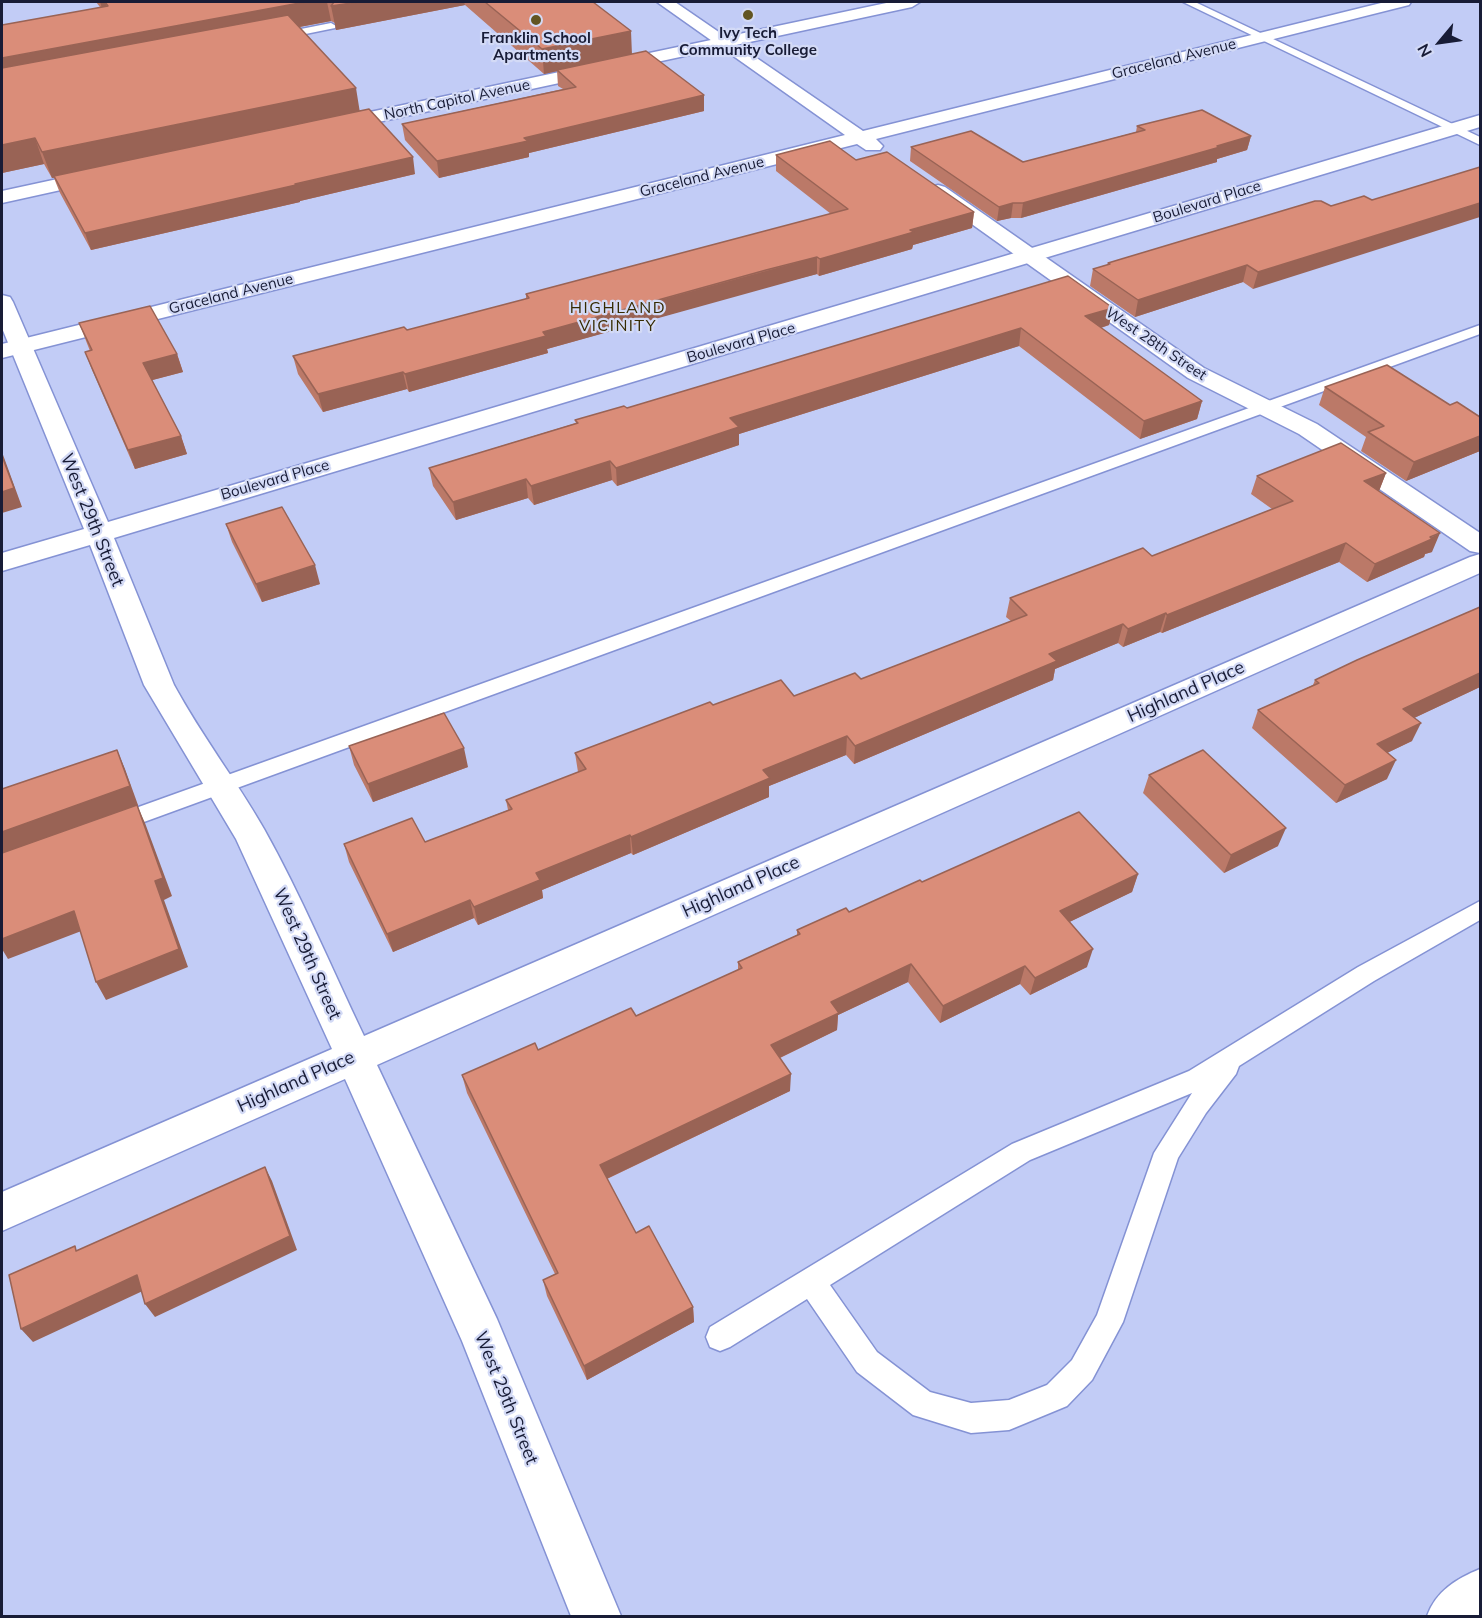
<!DOCTYPE html>
<style>
body{margin:0}
#map{position:relative;width:1482px;height:1618px;overflow:hidden;background:#c2ccf6;font-family:Mulish,sans-serif}
canvas{display:block}
.frame{position:absolute;inset:0;border:3px solid #181c36;pointer-events:none}
.north{position:absolute;left:1410px;top:12px;width:60px;height:60px;-webkit-text-stroke:4px #d3daf6;paint-order:stroke;rotate:241deg;font-size:16px;font-weight:700;line-height:24px;text-align:center;color:#181c36}
.north::after{content:'';display:block;margin:auto;width:21px;height:27px;background:#181c36;clip-path:polygon(50% 0,100% 100%,50% 72%,0 100%)}
</style>
<div id="map">
<canvas width="1482" height="1618"></canvas>
<div class="frame"></div>
<div class="north">N</div>
</div>
<script>
const ctx = document.querySelector('canvas').getContext('2d');
ctx.lineJoin = 'round';
function strokePath(path, color, width, dash) {
  ctx.strokeStyle = color;
  ctx.lineWidth = width;
  ctx.lineCap = dash ? 'butt' : 'round';
  ctx.setLineDash(dash || []);
  ctx.stroke(path);
}
function fillPath(path, color) {
  ctx.fillStyle = color;
  ctx.fill(path, 'evenodd');
}
function drawText(font, color, halo, rows, align = 'center') {
  ctx.font = font + ' Mulish,sans-serif';
  ctx.lineWidth = 4.5;
  ctx.setLineDash([]);
  ctx.textBaseline = 'middle';
  ctx.strokeStyle = halo;
  ctx.fillStyle = color;
  for (const [text, x, y, turn = 0] of rows) {
    ctx.save();
    ctx.translate(x, y);
    ctx.rotate((+turn || 0) * Math.PI / 180);
    ctx.textAlign = isNaN(turn) ? turn : align;
    if (halo) ctx.strokeText(text, 0, 0);
    ctx.fillText(text, 0, 0);
    ctx.restore();
  }
}
const lane = new Path2D(`
 M1183,2H1195L1480,137V145Z
 M331,23L336,26L335,28L276,40L271,37L276,34Z
 M1480,325V334L122,830L115,832L108,830L104,824L108,818Z
 M1480,901V920L1374,981L1239,1066L1236,1074L1206,1113L1178,1158L1123,1322L1092,1380L1067,1406L1009,1430L971,1433L913,1415L857,1372L807,1299L730,1347L720,1351L710,1347L706,1337L710,1327L1012,1144L1189,1071L1358,967ZM1192,1093L1154,1153L1097,1315L1072,1360L1047,1385L1009,1400L971,1403L930,1392L877,1352L830,1285L1030,1160Z`);
const street = new Path2D(`
 M657,2H675L863,131L1385,2H1411L1409,5L876,139L883,146L880,150H866L857,144L2,358V344L845,135Z
 M938,185L945,187L1204,368L1317,424L1480,533V553L1470,551L1299,434L1188,378L931,195L928,191L931,187Z`);
const secondary = new Path2D(`
 M891,2H920L912,7L332,132L325,130L323,126L325,122L332,120Z
 M1480,115V127L114,538L174,685C201,735 236,780 264,829C301,895 331,967 364,1036L1470,557L1480,554V573L377,1065L497,1319L621,1616H571L462,1341L345,1079L2,1231V1192L332,1049L236,839L144,685L90,545L2,571V553L84,529L2,328V295L10,297L13,302L108,522Z
 M99,170L106,172L109,176L106,180L2,203V191Z`);
const highway = new Path2D(`
 M1480,1569V1616H1427C1436,1591 1456,1579 1480,1569Z`);
const wall = new Path2D(`
 M96,2H593L632,54L704,111L529,153V157L439,178L405,140L402,124L563,89L558,86L557,71L544,74L465,5L336,30L335,23L331,21L299,27L360,111L415,174L300,201V202L91,250L60,193L54,178H52L44,164L2,173L100,7Z
 M1137,126L1251,136L1247,150L1217,159V162L1021,218H1011L997,221L910,161L911,147L1023,162L1136,132Z
 M776,155L856,160L974,212L972,228L913,245L912,249L819,276L817,274L766,287L547,349L548,353L409,392L407,389L323,412L298,374L293,356L407,330L526,299V294L831,214L776,171Z
 M1315,201L1253,289L1243,282L1135,317L1090,286L1093,269L1108,265V263Z
 M1113,308L1109,325L1101,328L1202,401L1197,419L1140,439L1019,346L739,434V445L617,486L612,480L534,505L528,498L456,520L433,486L429,468L576,423L575,420L627,408Z
 M79,323L177,354L183,372L152,380L181,436L187,454L135,469L92,370L85,352L90,351Z
 M1325,387L1450,405L1480,417V451L1406,481L1361,451L1366,437L1319,405Z
 M1386,473L1379,491L1432,552L1425,554L1424,557L1367,582L1339,562L1162,633L1160,632L1123,647L1118,643L1055,669L1053,680L854,764L846,755L769,786V797L633,855L631,853L542,890L543,898L478,925L474,918L393,952L349,862L344,844L425,842L508,810L506,800L578,772L575,753L713,705L794,696L861,679L1011,621L1006,617L1010,598L1152,556L1272,509L1251,494L1257,476Z
 M226,524L320,584L262,602L232,542Z
 M1480,607V687L1414,718L1412,741L1387,753V779L1336,803L1252,728L1258,710L1313,685L1315,680Z
 M349,746L468,767L373,802L354,765Z
 M1149,775L1278,846L1224,873L1143,793Z
 M1138,874L1132,892L1069,922L1087,967L1030,995L1020,984L940,1023L908,982L838,1015L837,1030L780,1058L790,1091L607,1179L636,1233L693,1307L694,1322L587,1380L547,1296L543,1280L555,1274L467,1093L462,1075L636,1016L738,970V962L797,935V930L849,912L922,882Z`);
const shadedWall = new Path2D(`
 M100,2H105L108,10L103,11Z
 M305,2H327L331,21L2,84V58Z
 M358,2H464L465,5L336,30L331,6Z
 M631,31L632,55L544,74L542,49Z
 M356,88L360,113L52,178L42,152Z
 M704,95V111L529,153V157L439,178L437,161L524,138Z
 M1251,136L1247,150L1217,159V162L1021,218L1023,203Z
 M35,138L44,164L2,173V145Z
 M413,157L415,174L300,201V202L91,250L85,233Z
 M1013,203L1011,218L997,221L999,207Z
 M1480,203V217L1253,289L1258,272Z
 M974,212L972,228L913,245L912,249L819,276L820,259L910,230Z
 M817,257V274L547,349L548,353L409,392L405,374L543,332Z
 M1247,265L1243,282L1135,317L1138,300Z
 M1113,308L1109,325L1081,334L1085,316Z
 M1021,328L1019,346L739,434V445L617,486L616,468L730,418Z
 M177,354L183,372L149,381L143,363Z
 M403,372L407,389L323,412L318,394Z
 M1202,401L1197,419L1140,439L1144,421Z
 M181,436L187,454L135,469L128,450Z
 M1480,436V451L1406,481L1414,462Z
 M2,452L22,507L2,513Z
 M610,461L612,480L534,505L531,486Z
 M1386,473L1379,491L1364,481Z
 M526,479L528,498L456,520L453,502Z
 M1440,533L1432,552L1425,554L1424,557L1367,582L1375,564Z
 M1346,543L1339,562L1162,633L1167,615Z
 M315,565L320,584L262,602L256,584Z
 M1166,613L1160,632L1123,647L1128,629Z
 M1123,624L1118,643L1055,669L1053,680L854,764L855,746L1049,654Z
 M1480,673V687L1395,727L1403,709Z
 M1421,723L1412,741L1368,762L1377,744Z
 M847,736L846,755L769,786V797L633,855L631,837L763,770Z
 M464,748L468,767L373,802L368,784Z
 M117,750L125,769L138,805H137L145,823L172,896L164,900L188,967L106,1000L96,982L179,949L2,854V832Z
 M1396,760L1387,779L1336,803L1345,785Z
 M1286,828L1278,846L1224,873L1231,855Z
 M630,835L631,853L542,890L543,898L478,925L474,907L536,873Z
 M1138,874L1132,892L1055,929L1060,911Z
 M470,900L474,918L393,952L387,934Z
 M74,911L84,930L8,959L2,949V939Z
 M1093,949L1087,967L1030,995L1035,978Z
 M911,964L908,982L838,1015L837,1030L771,1062V1045L831,1002Z
 M1025,966L1020,984L940,1023L943,1006Z
 M791,1074L790,1091L602,1181L600,1165Z
 M265,1167L272,1181L297,1250L155,1317L145,1304Z
 M137,1275L147,1289L33,1342L21,1329Z
 M693,1307L694,1322L587,1380L584,1366Z`);
const building = new Path2D(`
 M105,2H305L2,58V25L108,6Z
 M333,2H358L331,6L334,2Z
 M485,2H593L631,31L542,49Z
 M288,15L356,88L42,152L35,138L2,145V68Z
 M646,51L704,95L524,138L528,141L437,161L402,124L576,87L557,70Z
 M369,109L413,157L295,184L296,185L85,233L54,176Z
 M1202,110L1251,136L1217,146L1220,147L1023,203H1013L999,207L911,147L971,131L1023,162L1145,130L1137,126Z
 M830,141L856,160L887,152L974,212L910,230L914,232L820,259L817,257L766,270L543,332L546,336L405,374L403,372L318,394L293,356L404,327L407,330L529,298L526,294L848,209L776,155Z
 M1480,167V203L1258,272L1247,265L1138,300L1093,269L1110,264L1108,263L1315,201H1321L1331,206L1364,196L1372,200Z
 M1068,276L1113,308L1085,316L1202,401L1144,421L1021,328L730,418L739,427L616,468L610,461L531,486L526,479L453,502L429,468L578,423L575,420L624,406L627,408Z
 M150,306L177,354L143,363L181,436L128,450L85,352L92,350L79,323Z
 M1387,365L1450,405L1457,402L1480,417V436L1414,462L1368,432L1384,426L1325,387Z
 M1341,443L1386,473L1364,481L1440,533L1430,537L1432,539L1375,564L1346,543L1167,615L1166,613L1128,629L1123,624L1049,654L1057,661L855,746L847,736L763,770L770,778L631,837L630,835L536,873L540,880L474,907L470,900L387,934L344,844L412,818L425,842L512,809L506,800L586,769L575,753L710,702L713,705L781,680L794,696L855,673L861,679L1027,615L1010,598L1143,548L1152,556L1293,501L1257,476Z
 M2,456L14,488L2,492Z
 M282,507L315,565L256,584L226,524Z
 M1480,607V673L1403,709L1421,723L1377,744L1396,760L1345,785L1258,710L1319,683L1315,680L1357,660Z
 M444,713L464,748L368,784L349,746Z
 M117,750L130,786L2,832V789Z
 M1203,750L1286,828L1231,855L1149,775Z
 M137,805L163,878L155,881L179,949L96,982L74,911L2,939V853Z
 M1079,812L1138,874L1060,911L1093,949L1035,978L1025,966L943,1006L911,964L831,1002L839,1013L771,1045L791,1074L600,1165L636,1233L649,1226L693,1307L584,1366L543,1280L558,1273L462,1075L535,1043L538,1050L631,1008L636,1016L742,968L738,962L800,934L797,930L846,908L849,912L920,880L922,882Z
 M265,1167L290,1236L145,1304L137,1275L21,1329L9,1275L75,1246L76,1251Z`);
const markers = [
 [748,15,6,"#625522"],
 [536,20,6,"#625522"]
];
const farPoinames = [
 ["Ivy Tech",748,33],
 ["Community College",748,50],
 ["Franklin School",536,38],
 ["Apartments",536,55]
];
const farStreetnames = [
 ["Graceland Avenue",1174,59,-14],
 ["North Capitol Avenue",457,100,-12],
 ["Graceland Avenue",702,177,-14],
 ["Boulevard Place",1207,202,-17],
 ["Graceland Avenue",231,294,-14],
 ["Boulevard Place",741,343,-16],
 ["West 28th Street",1156,344,34],
 ["Boulevard Place",275,480,-16]
];
const farNeighbourhoodnames = [
 ["HIGHLAND",618,308],
 ["VICINITY",618,326]
];
const streetNames = [
 ["West 29th Street",92,520,68],
 ["Highland Place",1186,692,-24],
 ["Highland Place",741,887,-24],
 ["West 29th Street",307,954,66],
 ["Highland Place",296,1082,-24],
 ["West 29th Street",506,1398,68]
];
strokePath(lane, '#8492d4', 3);
strokePath(street, '#8492d4', 3);
strokePath(secondary, '#8492d4', 3);
strokePath(highway, '#8492d4', 3);
fillPath(lane, '#fff');
fillPath(street, '#fff');
fillPath(secondary, '#fff');
fillPath(highway, '#fff');
fillPath(wall, '#bb7968');
fillPath(shadedWall, '#996355');
fillPath(building, '#da8d79');
strokePath(building, '#996355', 1.5);
for (const [x, y, r, color] of markers) {
  const dot = new Path2D();
  dot.arc(x, y, r, 0, 2 * Math.PI);
  ctx.fillStyle = color;
  ctx.fill(dot);
  strokePath(dot, '#d3daf6', 2);
}
drawText('bold 15px', '#181c36', '#d3daf6', farPoinames);
drawText('15px', '#181c36', '#d3daf6', farStreetnames);
ctx.letterSpacing = '1.5px';
drawText('16px', '#352a00', '#d3daf6', farNeighbourhoodnames);
ctx.letterSpacing = '0px';
drawText('18px', '#181c36', '#d3daf6', streetNames);
</script>
